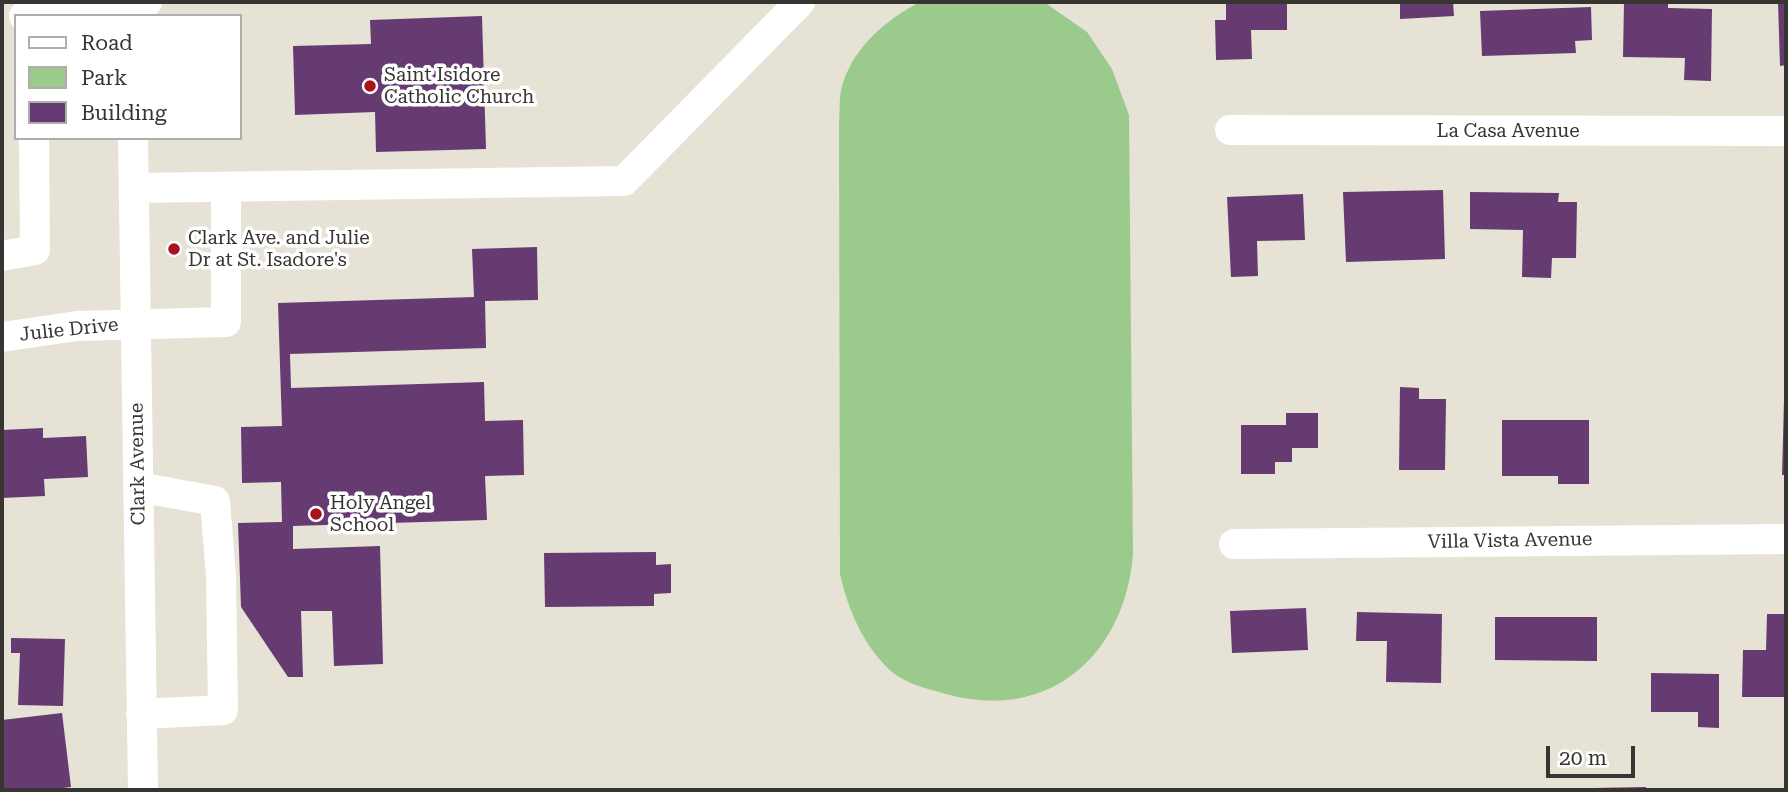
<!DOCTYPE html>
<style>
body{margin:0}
#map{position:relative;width:1788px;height:792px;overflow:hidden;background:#e7e2d6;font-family:"Roboto Serif",serif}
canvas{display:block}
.frame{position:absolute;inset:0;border:4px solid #373531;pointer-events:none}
.legend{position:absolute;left:14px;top:14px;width:228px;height:126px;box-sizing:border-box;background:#fff;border:2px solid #afaead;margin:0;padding:9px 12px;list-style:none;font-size:21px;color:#373531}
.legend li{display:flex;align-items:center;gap:14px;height:35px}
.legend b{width:35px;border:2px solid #afaead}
.scale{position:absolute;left:1546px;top:746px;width:89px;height:32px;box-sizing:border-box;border:4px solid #373531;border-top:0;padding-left:9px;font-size:21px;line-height:24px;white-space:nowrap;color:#373531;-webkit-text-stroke:5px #fff;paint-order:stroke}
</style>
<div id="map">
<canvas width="1788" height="792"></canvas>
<div class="frame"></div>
<ul class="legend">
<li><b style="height:9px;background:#fff"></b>Road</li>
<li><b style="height:19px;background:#9bcb8c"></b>Park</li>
<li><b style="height:19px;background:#663b71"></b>Building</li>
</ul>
<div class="scale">20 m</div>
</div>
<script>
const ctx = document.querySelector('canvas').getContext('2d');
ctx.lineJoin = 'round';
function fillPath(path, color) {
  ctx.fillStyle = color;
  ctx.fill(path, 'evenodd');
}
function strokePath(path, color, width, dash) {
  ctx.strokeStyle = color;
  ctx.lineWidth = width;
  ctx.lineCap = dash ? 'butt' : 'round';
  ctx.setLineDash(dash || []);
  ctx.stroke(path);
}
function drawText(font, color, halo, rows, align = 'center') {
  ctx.font = font + ' "Roboto Serif",serif';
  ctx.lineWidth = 7;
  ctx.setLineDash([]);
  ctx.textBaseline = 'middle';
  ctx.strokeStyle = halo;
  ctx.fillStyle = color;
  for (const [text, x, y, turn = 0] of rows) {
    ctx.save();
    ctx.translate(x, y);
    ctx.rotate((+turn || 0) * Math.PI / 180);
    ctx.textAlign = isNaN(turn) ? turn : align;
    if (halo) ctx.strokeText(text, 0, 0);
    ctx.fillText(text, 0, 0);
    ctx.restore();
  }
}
const green = new Path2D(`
 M920,2H1044L1087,32L1112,69L1129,115L1133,554C1125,655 1049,723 946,694C929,689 906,684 892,672C864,647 848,610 840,574L839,123C840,112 839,100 841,90C851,49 885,20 920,2Z`);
const building = new Path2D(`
 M1226,2H1287V30H1251L1252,59L1216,60L1215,20H1226Z
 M1400,2H1453L1454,16L1400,19Z
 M1624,2H1668V8L1712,9L1711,81L1684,80L1685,58L1623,57Z
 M1778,2H1786V65L1780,66Z
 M1591,7L1592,40L1575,41L1576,53L1482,56L1480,11Z
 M482,16L486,149L376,152L375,112L295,115L293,46L371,44L370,20Z
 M1443,190L1445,259L1346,262L1343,192Z
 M1470,192L1559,193L1558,202H1577L1576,258H1552L1551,278L1522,277L1523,230L1470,229Z
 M1303,194L1305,240L1257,241L1258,276L1231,277L1227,197Z
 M537,247L538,300L485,301L486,348L290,354L291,388L484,382L485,421L523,420L524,475L485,476L487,520L293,526V549L380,546L383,664L334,666L332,611H301L303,677H288L241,607L238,523L282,522L281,482L242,483L241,427L282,426L278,303L474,297L472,249Z
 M1400,387L1419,388V399H1446L1445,470H1399Z
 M1784,400H1786V475H1782Z
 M1286,413H1318V448H1292V462H1275V474H1241V425H1286Z
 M1502,420H1589V484H1558V476H1502Z
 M43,428V438L86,436L88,477L44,479L45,496L2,498V430Z
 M656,552V565L671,564V593L654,594V606L545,607L544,553Z
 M1306,608L1308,650L1232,653L1230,611Z
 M1357,612L1442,614L1441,683L1386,682L1387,641H1356Z
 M1767,614H1786V697H1742L1743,650H1766Z
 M1495,617H1597V661L1495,660Z
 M11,638L65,639L63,706L18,705L20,653H11Z
 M1651,673L1719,674V728L1698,727V712H1651Z
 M62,713L71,787L47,790H2V720Z
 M1646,787V790H1594V788Z`);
const minor = new Path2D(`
 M24,16L147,2
 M1230,130L1786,131
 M133,138L143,790
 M134,188L624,181L800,2
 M2,256L35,250L34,138
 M2,337L77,326L226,322V188
 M138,487L215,501L221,576L223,710L141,714
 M1234,544L1786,539`);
const markers = [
 [370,86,7,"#a8121d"],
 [174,249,7,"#a8121d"],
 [316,514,7,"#a8121d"]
];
const poiNames = [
 ["Saint Isidore",384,75],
 ["Catholic Church",384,97],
 ["Clark Ave. and Julie",188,238],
 ["Dr at St. Isadore's",188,260],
 ["Holy Angel",330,503],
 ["School",330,525]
];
const streetNames = [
 ["La Casa Avenue",1508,131],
 ["Julie Drive",69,330,-6],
 ["Clark Avenue",138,464,-91],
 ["Villa Vista Avenue",1510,541,-1]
];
fillPath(green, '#9bcb8c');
fillPath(building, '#663b71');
strokePath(minor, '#fff', 30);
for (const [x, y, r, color] of markers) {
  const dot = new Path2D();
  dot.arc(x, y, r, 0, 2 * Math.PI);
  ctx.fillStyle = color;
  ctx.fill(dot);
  strokePath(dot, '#fff', 2.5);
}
drawText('19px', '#373531', '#fff', poiNames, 'left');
drawText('19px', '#373531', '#fff', streetNames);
</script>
